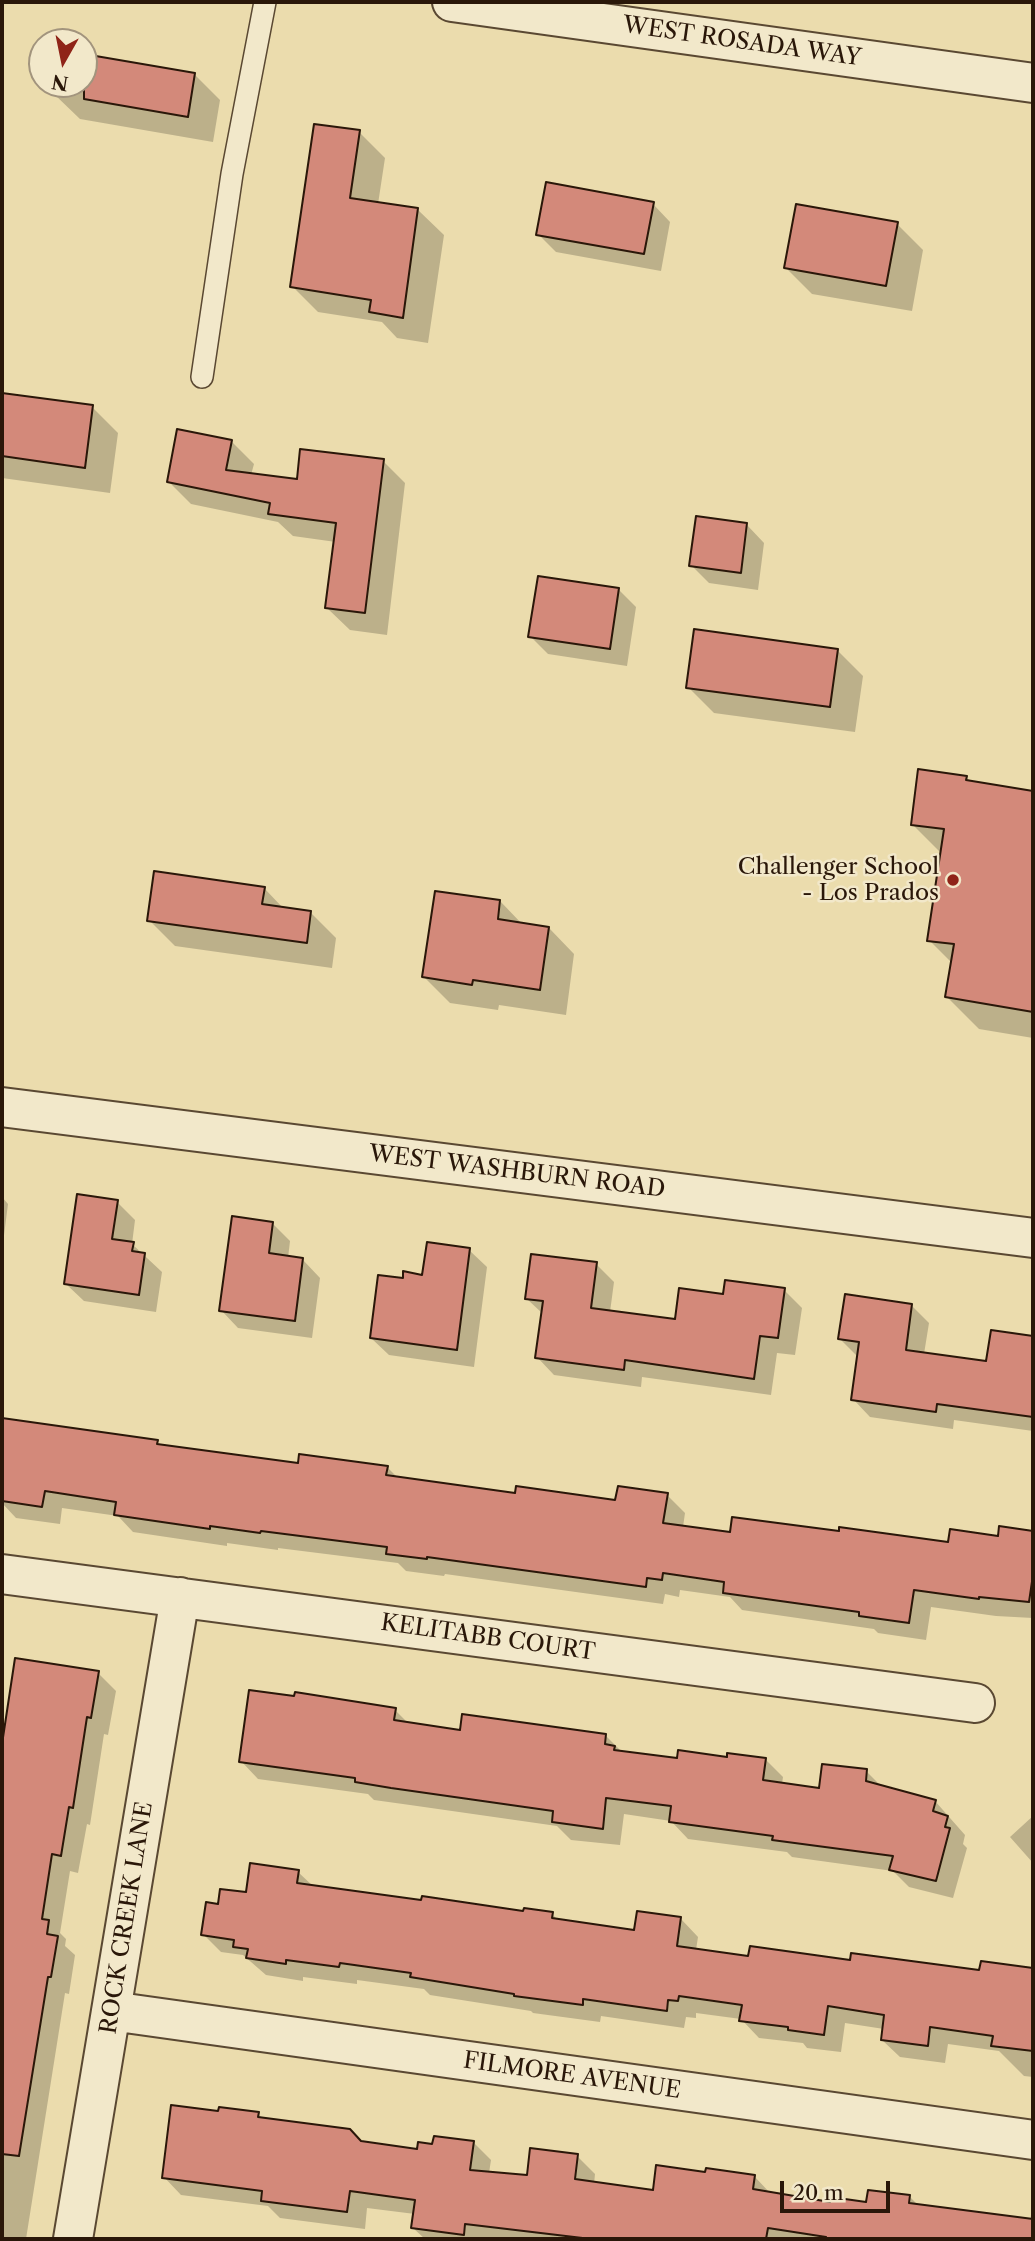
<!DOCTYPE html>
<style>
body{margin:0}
#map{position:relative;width:1035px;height:2241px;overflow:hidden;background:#ebdcad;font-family:"Libre Caslon Text",serif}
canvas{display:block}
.frame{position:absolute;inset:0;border:4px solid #2a1709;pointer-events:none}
.north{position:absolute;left:28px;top:28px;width:70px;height:70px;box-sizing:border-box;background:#f2e8ca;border:2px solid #a2947d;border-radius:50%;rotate:189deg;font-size:19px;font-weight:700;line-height:28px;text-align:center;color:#2a1709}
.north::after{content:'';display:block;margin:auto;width:24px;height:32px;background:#8f2418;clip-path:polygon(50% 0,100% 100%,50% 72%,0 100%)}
.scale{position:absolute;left:780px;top:2181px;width:110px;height:32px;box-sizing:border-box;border:4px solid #2a1709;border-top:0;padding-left:9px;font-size:21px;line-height:24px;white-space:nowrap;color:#2a1709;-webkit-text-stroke:5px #f2e8ca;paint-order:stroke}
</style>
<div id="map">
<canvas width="1035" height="2241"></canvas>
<div class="frame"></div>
<div class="north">N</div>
<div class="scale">20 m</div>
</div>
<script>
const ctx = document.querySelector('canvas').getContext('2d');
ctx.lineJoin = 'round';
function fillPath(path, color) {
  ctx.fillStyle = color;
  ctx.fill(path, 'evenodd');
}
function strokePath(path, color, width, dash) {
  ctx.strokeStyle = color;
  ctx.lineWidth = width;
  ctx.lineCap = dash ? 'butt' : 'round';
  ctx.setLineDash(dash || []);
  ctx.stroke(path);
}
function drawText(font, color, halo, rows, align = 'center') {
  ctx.font = font + ' "Libre Caslon Text",serif';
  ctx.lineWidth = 5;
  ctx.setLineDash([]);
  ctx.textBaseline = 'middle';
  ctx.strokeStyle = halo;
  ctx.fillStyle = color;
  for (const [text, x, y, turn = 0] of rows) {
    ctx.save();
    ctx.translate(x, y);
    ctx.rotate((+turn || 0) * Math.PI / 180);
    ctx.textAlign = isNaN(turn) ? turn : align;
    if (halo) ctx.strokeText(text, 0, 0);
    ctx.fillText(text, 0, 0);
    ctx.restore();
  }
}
const shadow = new Path2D(`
 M84,56L194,74L220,100L213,142L80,119L54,94L56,84H84Z
 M359,132L385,158L378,204L418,210L444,235L428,343L397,338L382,322L318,312L292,286Z
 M653,204L670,222L661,271L556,252L538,234Z
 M897,224L923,250L912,311L812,294L786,268Z
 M2,394L92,407L118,433L110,493L2,478Z
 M231,441L254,464L251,475L298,481L383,461L405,483L387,635L350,630L327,608L336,542L293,536L278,522L191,504L168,481Z
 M747,525L764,543L758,590L709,583L691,565Z
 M618,589L636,607L627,666L548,654L530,636Z
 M837,650L863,676L855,732L714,713L688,687Z
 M966,777L972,783L1033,793V1038L979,1029L947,997L953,964L929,940L942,854L913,825Z
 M264,888L284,909L310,912L336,938L332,968L175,946L149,920Z
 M500,901L523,925L549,928L574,954L566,1015L499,1005L498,1010L450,1003L424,977Z
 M2,1197L8,1204L2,1251Z
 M117,1202L135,1220L132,1244L162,1272L156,1312L84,1301L66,1284Z
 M272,1223L290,1241L288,1258L303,1260L320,1278L312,1338L238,1328L221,1310Z
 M469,1250L487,1267L474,1367L389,1355L371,1338L404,1280L424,1277Z
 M596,1264L614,1282L610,1312L676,1321L725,1296L784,1290L802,1308L795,1355L777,1353L771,1395L642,1377L641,1387L554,1375L537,1357L543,1314L526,1298Z
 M911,1305L929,1323L924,1354L988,1363L992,1332L1033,1338V1431L954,1420L953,1429L870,1417L853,1399L858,1357L840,1339Z
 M2,1420L157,1442L161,1446L300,1465L387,1467L398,1478L516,1495L617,1502L667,1495L685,1513L683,1527L732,1534L950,1544L999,1538L1001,1528L1033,1533V1618L996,1616L931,1607L926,1640L878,1633L874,1629L742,1610L730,1597L680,1590L679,1597L665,1594L663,1604L445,1574L444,1576L406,1571L398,1563L278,1548V1550L227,1543V1546L133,1532L118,1516L62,1508L60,1524L16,1518L2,1503Z
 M17,1660L98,1673L116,1691L108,1735L104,1734L90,1825L87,1824L78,1873L70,1871L60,1933L66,1939L65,1946L75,1955L69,1994L65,1993L26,2239H2V1879L5,1859L2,1855V1761Z
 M395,1710L409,1724L462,1732L605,1735L623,1753L679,1760L765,1759L783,1777L782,1784L820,1790L866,1771L882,1787L935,1801L965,1835L963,1844L967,1848L953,1898L909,1887L893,1871L792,1857L787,1852L688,1839L671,1821L624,1814L620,1845L571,1840L557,1826L410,1805L374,1800L368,1794L258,1779L241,1761Z
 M1033,1816V1863L1010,1837Z
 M298,1872L314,1887L525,1913L552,1914L559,1921L636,1932L681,1919L698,1937L696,1950L750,1958L852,1962L981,1972L982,1963L1033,1969V2077L1024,2076L999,2051L948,2044L945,2063L900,2057L882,2040L884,2029L845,2023L841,2052L807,2048L803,2043L759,2038L741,2019L696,2013V2018L686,2017L684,2028L601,2016L600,2022L533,2013L531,2011L430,1995L424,1989L357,1980V1984L303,1977V1981L266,1975L243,1955L221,1952L203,1934L247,1894Z
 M220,2113L258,2114L264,2120L363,2143L419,2151L434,2146L473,2142L491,2160L489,2173L528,2177L577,2156L595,2174L594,2184L654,2192L707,2174L754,2176L771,2194L832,2204H868L910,2197L919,2206L1030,2221L1031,2215H1033V2239H425L413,2228L415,2214L367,2208L365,2229L280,2218L268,2206L181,2195L164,2177Z`);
const building = new Path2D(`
 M84,54L195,73L188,117L84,99Z
 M314,124L360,130L350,198L418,208L403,318L369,312L371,300L290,287Z
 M546,182L654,202L644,254L536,235Z
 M796,204L898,222L886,286L784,268Z
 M2,393L93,405L85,468L2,456Z
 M177,429L232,440L226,470L297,479L300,449L384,459L365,613L325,608L336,523L268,514L270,503L167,482Z
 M696,516L747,523L741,573L689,566Z
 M538,576L619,588L610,649L528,637Z
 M694,629L838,649L830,707L686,688Z
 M918,769L967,776L966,780L1033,791V1012L945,997L954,944L927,941L944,829L911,825Z
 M154,871L265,887L262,904L311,911L307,943L147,921Z
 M435,891L500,900L498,919L549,927L540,990L473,980L472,985L422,977Z
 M77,1194L118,1200L112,1239L134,1242L132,1251L145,1253L139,1295L64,1284Z
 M232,1216L273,1222L269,1253L303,1258L295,1321L219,1311Z
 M427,1242L470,1248L457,1350L370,1338L378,1275L403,1278V1271L422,1275Z
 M531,1254L597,1262L591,1308L675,1319L679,1288L723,1294L725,1280L785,1288L778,1338L760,1336L754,1379L625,1360L624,1370L535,1358L543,1301L525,1299Z
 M845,1294L912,1304L906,1350L986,1361L991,1330L1033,1336V1417L937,1404L936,1412L851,1400L859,1342L838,1339Z
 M2,1418L158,1440L157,1444L298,1463L299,1454L388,1466L386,1475L515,1493L516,1486L615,1500L618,1486L668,1493L663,1523L730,1532L732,1517L839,1531V1527L948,1542L950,1529L998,1536L999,1526L1033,1531V1575L1029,1602L979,1597V1599L914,1590L909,1623L859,1616V1612L723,1593L724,1582L663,1573L662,1580L647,1578L646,1587L427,1557V1559L386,1554L387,1547L261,1531L260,1533L210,1526V1529L114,1515L116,1502L45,1491L42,1507L2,1501Z
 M15,1658L99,1671L91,1718L87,1717L73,1808L69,1807L61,1856L52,1854L42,1919L49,1920L47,1934L58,1936L51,1977H48L19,2156L2,2154V1744Z
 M249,1690L294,1696L295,1692L396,1708L394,1720L460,1730L462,1714L606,1734L605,1744L615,1746L614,1750L677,1758L678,1750L727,1757V1753L766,1758L763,1780L819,1788L822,1764L867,1769L866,1781L936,1800L933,1811L948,1816L945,1827L950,1828L936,1881L889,1870L893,1856L772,1840L773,1836L669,1822L671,1806L606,1798L603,1829L552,1822L553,1811L391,1788L355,1782V1778L239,1762Z
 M250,1863L299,1870L297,1883L421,1900L422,1896L523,1911L524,1908L553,1912L552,1918L634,1930L637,1911L681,1917L677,1946L748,1956L750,1946L850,1960L851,1953L979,1970L981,1961L1033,1968V2051L991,2046L993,2036L930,2027L928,2046L881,2040L884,2015L828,2006L824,2035L788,2030V2027L739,2021L742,2005L679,1996L678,2001L668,2000L667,2011L583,1999V2005L514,1996V1994L410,1977L411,1973L340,1963L339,1967L286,1960V1964L246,1958L248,1949L233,1947L234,1940L201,1935L206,1902L218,1904L220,1889L246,1892Z
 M171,2105L218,2111L219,2107L259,2112L258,2117L350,2129L361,2141L417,2149L418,2142L432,2144L434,2136L474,2141L470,2170L527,2175L530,2148L578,2154L575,2179L653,2190L656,2165L705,2172L706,2168L755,2175L753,2189L830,2202L831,2197L866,2202L868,2190L910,2195L909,2203L1033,2219V2239H825L826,2237L768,2228L766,2239H591L465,2224L464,2235L411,2228L415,2200L350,2191L347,2212L261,2201L262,2191L162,2178Z`);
const service = new Path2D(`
 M202,377L232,174L265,2`);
const minor = new Path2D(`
 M452,2L1033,83
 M2,1107L1033,1238
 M2,1574L975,1703
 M111,2011L1033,2140
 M73,2239L180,1597`);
const markers = [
 [953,880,7,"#8f2418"]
];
const streetNames = [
 ["WEST ROSADA WAY",742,42,8],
 ["WEST WASHBURN ROAD",517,1172,7],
 ["KELITABB COURT",488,1638,8],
 ["ROCK CREEK LANE",127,1918,-81],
 ["FILMORE AVENUE",572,2076,8]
];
const poiNames = [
 ["Challenger School",939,867],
 ["- Los Prados",939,893]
];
fillPath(shadow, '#0003');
fillPath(building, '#d3897a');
strokePath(building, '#2a1709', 2);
strokePath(service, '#5a4832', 24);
strokePath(minor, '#5a4832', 42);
strokePath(service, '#f2e8ca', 21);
strokePath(minor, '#f2e8ca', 38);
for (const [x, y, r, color] of markers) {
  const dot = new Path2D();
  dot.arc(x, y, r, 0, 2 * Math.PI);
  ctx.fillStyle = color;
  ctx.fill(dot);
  strokePath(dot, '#f2e8ca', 2.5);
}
drawText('23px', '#2a1709', '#f2e8ca', streetNames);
drawText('23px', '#2a1709', '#f2e8ca', poiNames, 'right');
</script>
